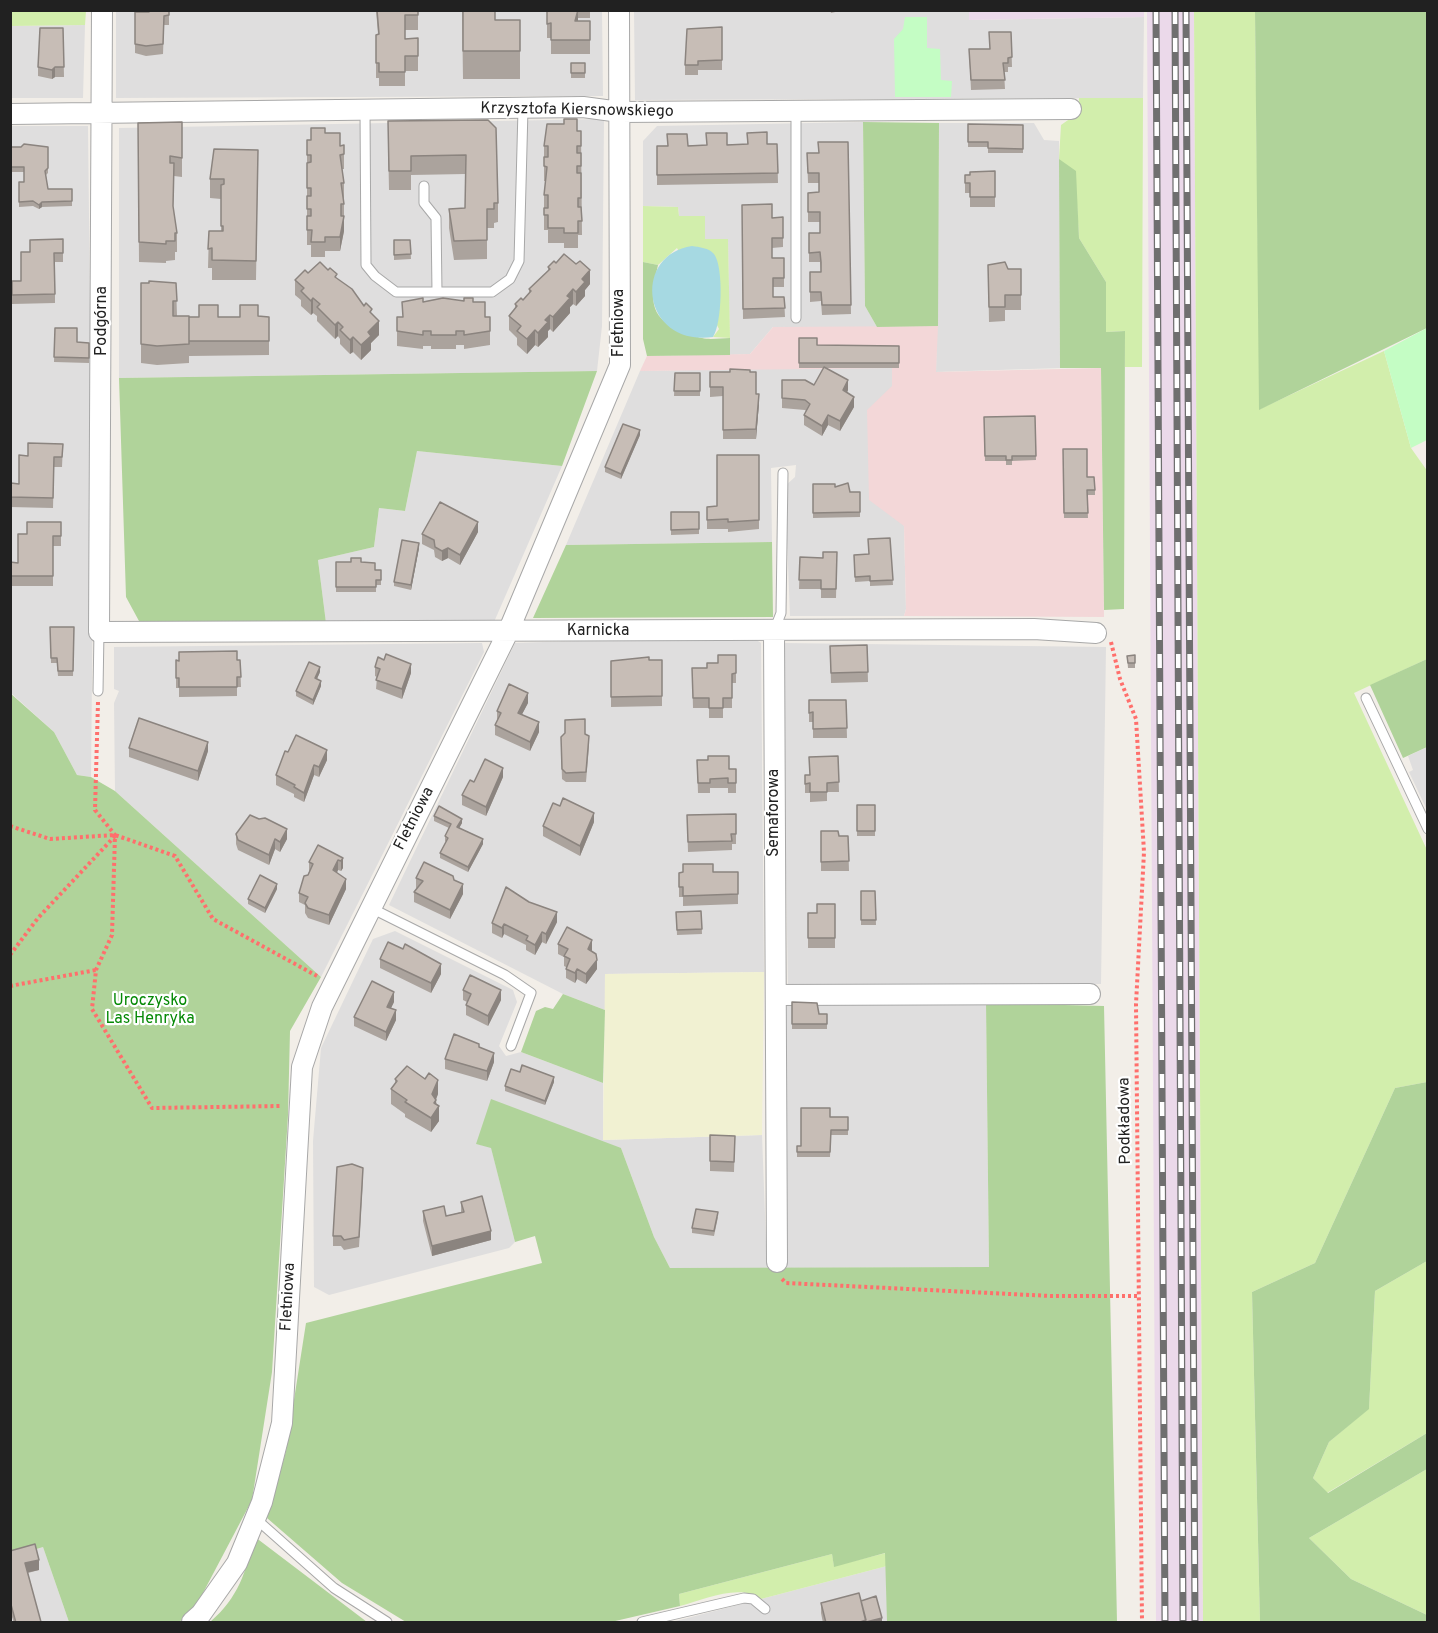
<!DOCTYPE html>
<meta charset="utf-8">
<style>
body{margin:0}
#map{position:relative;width:1438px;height:1633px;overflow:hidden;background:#f2eee8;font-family:Overpass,sans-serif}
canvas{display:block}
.frame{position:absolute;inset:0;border:12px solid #212121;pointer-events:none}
</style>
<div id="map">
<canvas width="1438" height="1633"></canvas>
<div class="frame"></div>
</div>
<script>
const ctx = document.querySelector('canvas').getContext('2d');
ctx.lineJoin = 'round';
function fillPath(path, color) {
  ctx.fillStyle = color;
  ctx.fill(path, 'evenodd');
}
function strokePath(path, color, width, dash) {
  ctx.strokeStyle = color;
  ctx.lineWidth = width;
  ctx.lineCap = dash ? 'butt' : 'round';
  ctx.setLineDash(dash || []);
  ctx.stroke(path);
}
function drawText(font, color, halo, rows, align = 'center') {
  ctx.font = font + ' Overpass,sans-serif';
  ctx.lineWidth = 4.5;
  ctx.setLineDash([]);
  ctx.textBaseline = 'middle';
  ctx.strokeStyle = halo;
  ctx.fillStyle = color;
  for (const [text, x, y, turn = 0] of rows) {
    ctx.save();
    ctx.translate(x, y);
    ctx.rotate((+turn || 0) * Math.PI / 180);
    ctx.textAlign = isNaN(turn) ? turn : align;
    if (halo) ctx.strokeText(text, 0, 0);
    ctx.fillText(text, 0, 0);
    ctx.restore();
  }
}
const residential = new Path2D(`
 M969,10L970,20L1144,17L1143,98L635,100L634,11Z
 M116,11H602L603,96L116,98Z
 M85,25L83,98H11L10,26Z
 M604,119L602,326L597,371L119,378V128Z
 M863,122L865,306L877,327H773L750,354L730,355L728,240L705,239L679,216L678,207L643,206V141L657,126Z
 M939,123H1034L1044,140L1059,141L1060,368L936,372Z
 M11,126H88L93,574L91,777L77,775L54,732L11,693Z
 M799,368H892L904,526L906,609L904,616H790L785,486L795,477L796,465L771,468L772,542L566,545L640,371Z
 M417,451L562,466L494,622L326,623L318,560L374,547L379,508L405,511Z
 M749,635L761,643L764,972L606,974L605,1010L563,994L389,905L515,643Z
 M482,643L484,652L321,977L115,791L114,703L119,691L114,689V647Z
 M782,643L1106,647L1101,984L788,987Z
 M1427,747V810L1409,772L1413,770L1408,756Z
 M395,931L513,990L517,1002L499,1046L506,1056L521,1052L603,1083V1140L762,1135L767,1268H670L654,1237L621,1148L476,1144L491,1147L515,1242L509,1248L329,1295L314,1287L313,1141L321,1048L373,939Z
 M986,1003L989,1267L787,1268L784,1004Z
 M43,1547L69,1622H11V1557Z
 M887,1566V1622H672L761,1599Z`);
const commercial = new Path2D(`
 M938,326L936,372L1101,368L1104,617L904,616L906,609L904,526L869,500L867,410L892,386V368L640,371L647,356L750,354L773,327Z`);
const industrial = new Path2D(`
 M1144,10V17L969,20V11Z
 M1147,11H1194L1203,1622H1156Z`);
const farmland = new Path2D(`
 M764,972L762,1135L603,1140L605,974Z`);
const grass = new Path2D(`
 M10,11H86L85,25L11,26Z
 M1194,11H1255L1260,409L1384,351L1411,448L1428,472L1427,659L1354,693L1427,850V1082L1395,1088L1315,1263L1252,1292L1260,1622H1203Z
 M1079,98H1143L1142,367H1125V331L1106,332V282L1079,238L1077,205L1059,159L1061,125L1078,113Z
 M643,206L678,207L679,216H705V239H728L730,338L713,337L719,329L677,248L658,265L643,262Z
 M1427,1261V1433L1327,1493L1313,1478L1329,1442L1369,1408L1375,1291Z
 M1427,1469V1615L1351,1579L1309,1538Z
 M886,1553L887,1566L761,1599C739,1583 704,1600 680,1606L679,1594L832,1554L834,1566Z`);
const forest = new Path2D(`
 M1255,11H1428L1427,328L1259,410Z
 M863,122L939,123L938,326L877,327L865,306Z
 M1059,159L1076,171L1079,238L1106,282V332L1125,331L1124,609L1104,610L1101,368H1060Z
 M643,262L658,265C651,296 647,317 680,330C687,332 695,337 702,338C710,340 721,338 730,338V355L647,356L643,339Z
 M597,371L562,466L417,451L405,511L379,508L374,547L318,560L326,623L139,621L126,597L119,378Z
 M772,542L773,617L533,618L566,545Z
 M1427,659V747L1403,758L1370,685Z
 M10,693L54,732L77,775L91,777L115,791L321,977L290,1031L288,1115L272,1372L252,1500L194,1610L179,1622H69L43,1547L11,1557Z
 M563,994L605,1010L603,1083L521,1052L536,1011L545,1007L553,1009Z
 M986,1003L1104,1006L1117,1622H887L885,1553L834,1567L832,1554L679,1594L680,1606L611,1622H406L342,1583L267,1518L286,1451L306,1323L542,1263L535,1236L515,1242L491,1148L476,1144L491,1099L621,1148L654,1237L670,1268L989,1267Z
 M1427,1082V1261L1375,1291L1369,1409L1329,1442L1313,1478L1328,1493L1427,1433V1469L1309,1538L1351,1579L1427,1615V1622H1260L1252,1292L1315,1263L1395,1088Z
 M255,1537L367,1622H210C239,1597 245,1573 255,1537Z`);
const park = new Path2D(`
 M905,17H927V48L940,49L941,80L952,81L951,97H895L894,39L903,29Z
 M1427,328V440L1411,448L1384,351Z`);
const water = new Path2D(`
 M692,246C699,247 709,248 714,254C724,267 722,324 713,337C642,347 631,255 692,246Z`);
const path = new Path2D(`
 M1111,642L1120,679L1136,719L1144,852L1136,1004L1142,1622
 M98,702L95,810L115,835L112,935L96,970L92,1009L152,1108L281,1106
 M10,826L50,839L115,835L175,856L213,919L317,976
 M10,955L38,918L115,836
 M10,986L96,970
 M782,1279L786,1283L1051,1296H1140`);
const service = new Path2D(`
 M365,111L366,265L375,276L396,292H492L510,279L519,261L523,109
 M796,112V318
 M424,186V203L436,218L437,292
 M774,631L781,613L783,473
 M98,691L99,632
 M1366,698L1428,829
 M371,908L505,975L531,993L511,1046
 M255,1518L334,1588L387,1622
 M642,1622L744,1598L753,1599L765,1609`);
const minor = new Path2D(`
 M102,10L99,632L1034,629L1096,633
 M10,114L583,107L620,112L1071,109
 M774,631L777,1262
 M776,995L1090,994
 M192,1622L201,1614L237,1563L262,1502L282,1423L302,1067L322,1007L508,632L620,365L619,10`);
const rail = new Path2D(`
 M1156,10L1165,1622
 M1175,10L1183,1622
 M1186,10L1195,1622`);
const wall = new Path2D(`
 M169,10V25H164L163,54L146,56L135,53V12H149Z
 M376,10H418V30H405V39L418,38V71H405V86H379V78H376V35L378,34Z
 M462,10L495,20H520V79H463Z
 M547,10H590V18H578V21H590V54H551V38H547Z
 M830,10H844L831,13Z
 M722,27V70H698V75H685V65Z
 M63,28L64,77H55L52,79L38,76V67Z
 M1011,32L1012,67H1008V72H1004L1005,89L971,90L969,49H989Z
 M571,63H585V78H571Z
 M488,120L498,203V222L494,223V228H487V259L454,260L449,228V209L465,208V174L411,175V190H389L388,140Z
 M182,122V177L174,176L173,208L177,233V252H175V260L166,261V263L139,262L138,123Z
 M968,124L1023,125V153H988V147H968Z
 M577,131H581L582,235H578V248H564V243H548V230H544V195L546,181H544V146Z
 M325,133L340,146L344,145V169H342L344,183V198H343L344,204V231L340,251H325V257H311V245H307V140H311Z
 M747,133L767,144H777L778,183L657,185V146L747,144Z
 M848,142L851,314L822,315L821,301L810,302V272H821L820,262H809V233H820V222H808V193L819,192V183H808L807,153H818Z
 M10,147H48V173L46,175L48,189H72V206L42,207L39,209L33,206L19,207V182H24V172H10Z
 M258,150L256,280H212V268H208L209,231H221V199L210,198V179Z
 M995,171V207H970V193H965V175Z
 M742,205L772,218L783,217V247L772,248V258H784V287H773V297H784L785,317L743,319Z
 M63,239V262H55V303L12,304V281H21L30,252Z
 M394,240H410L411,259L394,260Z
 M988,265L1008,269H1021V310H1005V321L989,322Z
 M548,267L590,284L585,290V296L576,306L573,304L570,307V313L553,332L550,329L548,331V337L538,347L535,345L527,354L517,345V338L509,330V316L515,309V304L523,300L529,294V289L548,272Z
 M308,273L337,279L372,314L379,335L371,343V350L361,360L353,352L350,354L340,344V339L338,336L335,339L317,321V316L313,313L311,315L301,306V300L295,295V280Z
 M141,283H176L177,316L189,317H269V355L189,356V336V363L157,365L141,363Z
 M464,301L473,302L485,317H490V345L464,349V345H456V349H431V346H423V349L397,346V317H403L423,302Z
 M55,328L77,342L89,343V363L54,362Z
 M799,338L817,345L899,346V368H827L848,390L847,393L854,407L840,431L828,425L822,436L804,425V415L806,411L805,410L782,408V398L814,385L824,368H799Z
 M710,372H750L759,403L756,439H723V396L710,397Z
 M675,373H700V396H674Z
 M1035,416L1036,460L1012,461V465H1006V461H985L984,417Z
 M640,435L621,479L605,472V467Z
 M63,444L62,467H54L53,508L10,507L11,483L19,484L28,456Z
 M1063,449L1087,477L1095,490V495H1087L1088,518H1064Z
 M759,455V529L728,532V529H707V507L717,506Z
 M813,484L835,487L850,492H860V517L813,518Z
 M671,512H699V534L671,535Z
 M61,522V546H53V586H10V562L18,563L27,534Z
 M478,532L460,565L448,558L442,561L435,557L434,550L422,544V534Z
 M890,538L893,585L870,586V581L855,582L854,555L868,554Z
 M419,548L411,590L394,586V582Z
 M837,552L836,598H821V589H799L800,557L823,558Z
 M336,562H361L375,570H381V585H376V592H336Z
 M50,627H74L73,676H58L57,663H51Z
 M867,645L868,682L831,683L830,646Z
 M736,655V683H732V708H723V718H709V708H693L692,668H707Z
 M1135,655V668H1128L1127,656Z
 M237,660H240L241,687H237V696L179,697V688H176V670Z
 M662,660V706L611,707V661Z
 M375,667L411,673L402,699L376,689L377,677L375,676Z
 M320,672L317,679L321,686L313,705L296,696V691Z
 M809,700H846L847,738H813V722H809Z
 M528,703L522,714L539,732L530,751L495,735V725L497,721V711Z
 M585,734L589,746L586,782H566L562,779L561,746Z
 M129,748L208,751L198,781L129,757Z
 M288,752L327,760L319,777L314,775L304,802L294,797V794L276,785V775Z
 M838,756L839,792H827V801L810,802V793H805V775H809Z
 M697,760L729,769H736V793H728V788H710V793H698Z
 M503,777L486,816L462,805V795L474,782Z
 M857,805H875V836H857Z
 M560,806L594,822L580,856L543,836V826Z
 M736,814V844H732V850L688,852L687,815Z
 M434,816L462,823L459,828L483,844L468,872L440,858V853L446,842L445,841V836L449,828L434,821Z
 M821,831L839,836H848L849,871H821Z
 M236,834L287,839L280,852L275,849L269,865L238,850L236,844Z
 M343,858V868L341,871L338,870L337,873L346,889L329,925L308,918L305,913V905L299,902V893L309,872V862Z
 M738,872V904L683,906V897H679V873Z
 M416,878L454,880L463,894L450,919L414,902V892L417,888H416Z
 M277,889L265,913L248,904V899Z
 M861,891H875L876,925H861Z
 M835,904V948H808V913H817Z
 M701,911L702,934L677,935L676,912Z
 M557,922L546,944L542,942L535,955L526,950V945L504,934L502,938L492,933V923Z
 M558,944L592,950L591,951L597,969L586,984L577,979L575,983L566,978V967L564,966V957L558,954Z
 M403,949L441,974L431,993L380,968V959Z
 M463,990L501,1000L488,1026L466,1015V1005L467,1002L463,1000Z
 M394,1002L391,1008L396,1020L386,1041L354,1026V1017Z
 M792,1002L819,1014H827V1029H792Z
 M479,1047L494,1062L487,1081L445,1069V1059Z
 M395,1079L438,1094L436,1100L439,1121L431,1132L405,1117V1114L391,1104V1089L395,1084Z
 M554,1082L545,1105L505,1091V1086Z
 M830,1117H848V1135H831L830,1157H797V1146H801Z
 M710,1135L735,1136L734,1172L710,1171Z
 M363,1178L359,1247L344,1250L341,1246H333V1236Z
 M461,1202L491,1240L432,1256L423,1221V1211L446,1216L461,1212Z
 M718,1217L714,1236L692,1233V1228Z
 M10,1551L39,1570L28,1573L41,1623H14L10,1611Z
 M861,1601L882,1623H823L821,1613V1603Z`);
const shadedWall = new Path2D(`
 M578,10V24L575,21Z
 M55,67V77L52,79V70Z
 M42,202V207L39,209V205Z
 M344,216V231L340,251V237Z
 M590,270V284L585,290V296L576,306V292L582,279Z
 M573,289V304L570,307V313L553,332V317L567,296Z
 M313,298V313L311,315V301Z
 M550,315V329L548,331V337L538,347V333L545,320Z
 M379,321V335L371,343V350L361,360V345L368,332Z
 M338,322V336L335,339V325Z
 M535,330V345L527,354V339Z
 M353,337V352L350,354V340Z
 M848,380V390L843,400V390Z
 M759,394V403L756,439V429Z
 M854,397V407L840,431V421Z
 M828,415V425L822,436V426Z
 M640,430V435L621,479V474Z
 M478,522V532L460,565V555Z
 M419,543V548L411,590V585Z
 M448,548V558L442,561V551Z
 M411,664V673L402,699V689Z
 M320,667V672L315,683V678Z
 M321,681V686L313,705V700Z
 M528,693V703L518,722V713Z
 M539,722V732L530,751V742Z
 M208,742V751L198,781V771Z
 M327,750V760L319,777V767Z
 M314,765V775L304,802V793Z
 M503,768V777L486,816V807Z
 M594,813V822L580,856V846Z
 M462,819V823L457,832V827Z
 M287,829V839L280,852V842Z
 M275,839V849L269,865V855Z
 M483,839V844L468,872V867Z
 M343,858V868L341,871V861Z
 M338,860V870L333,880V870Z
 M346,879V889L329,925V915Z
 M277,884V889L265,913V908Z
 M463,884V894L450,919V910Z
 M557,912V922L546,944V934Z
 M504,924V934L502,938V928Z
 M542,932V942L535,955V945Z
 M592,940V950L588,959V949Z
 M597,960V969L586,984V974Z
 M441,964V974L431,993V983Z
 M577,969V979L575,983V973Z
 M501,990V1000L488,1026V1016Z
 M394,992V1002L387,1016V1007Z
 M396,1010V1020L386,1041V1032Z
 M494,1053V1062L487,1081V1071Z
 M554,1077V1082L545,1105V1101Z
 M438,1080V1094L432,1108V1094Z
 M436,1100V1110L439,1106V1121L431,1132V1118L434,1103Z
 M491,1231V1240L432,1256V1246Z
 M39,1560V1570L25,1573V1563Z
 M882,1618V1623H857L866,1620Z`);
const building = new Path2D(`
 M149,10H169V15L164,16L163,44L146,46L135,44V12H149Z
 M377,10H418V15H405V39L418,38V56H405V72H379V63H376V35L379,34Z
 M463,10H495V20H520V51H463Z
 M547,10H578L575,21H590V40H551V23L547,24Z
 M722,27V60L698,61V65H685L687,29Z
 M40,28H63L64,67H55L52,70L38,67Z
 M989,32H1011L1012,57L1008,58V63H1003L1005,80H971L969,49H990Z
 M571,63H585V73H571Z
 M564,119H577V131H581V146H577V153H581V166H577V173H581V198H578V207H581L582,221H578V233H564V228H548V215H544V208H548V195H544L547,167L544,166V157H548V146H544L547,124H564Z
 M488,120L496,128L498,203H494V209H487V240L454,241L449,209L465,208L466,155L411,156V171H389L388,121Z
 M182,122V158L170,156V163H174L173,206L177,233H175V241H166V244L139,242L138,123Z
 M968,124L1023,125V149L988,148V142H968Z
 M311,128H325V133H340V146L344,145V154L340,155L344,183H341L344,204H341V216H344L340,237H325V242H311L312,230H307V216H311V209H307V196H311V188H307V163L311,162V155H307V140H311Z
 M767,132V144H777L778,173L657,175V146H668L667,134H687L688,146L707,145L706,133H727V145L748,144L747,133Z
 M818,142H848L851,305H822L821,292H810V272H821V262L820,252L809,253V233H820V212H808V193L819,192V173H808L807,153H819Z
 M24,144L48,147V168L45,171L48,189H72V201L42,202L39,205L33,201L19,202V182H24V167H10V147H21Z
 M214,149L258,150L256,261L212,260V248L208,249L209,231H223V226H221V185L224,184V179H210Z
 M995,171V197H970V183H965V175H970V172Z
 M772,204V218L783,217V238H772V258H784V278H773V297H784L785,308L743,309L742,205Z
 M63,239V253H54L55,294L12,295V281H21V252H30V240Z
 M394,240H410L411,254L394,255Z
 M564,254L576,264L580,261L590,270L582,279L585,282L576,292L573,289L567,296L570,298L553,317L550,315L545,320L548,322L538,333L535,330L527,339L517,331L521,326L509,316L517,306L515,304L521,298L523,300L531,291L529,289L550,269L548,267L554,261L556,263Z
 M320,262L328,270L330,268L337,274L335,277L352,289L364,306L366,303L372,309L370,312L379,321L368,332L371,336L361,345L353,337L350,340L340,330L343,327L338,322L335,325L317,307L320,304L313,298L311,301L301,291L304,288L295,280L305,270L308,273Z
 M1005,262L1008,269H1021V295H1005V307H989L988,265Z
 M149,281L176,283L177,301H173V316H189V344L157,346L141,344V283H149Z
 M423,298V302L443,298L464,301V298H473V302H485V317H490V331L464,335V331H456V335H431V331H423V335L397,331V317H403L402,302Z
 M199,305H218V317H240V305H258V316L269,317V341H189V317H199Z
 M55,328H77V342L89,343V358L54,357Z
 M799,338H817V345L899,346V363H799Z
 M824,367L848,380L843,390L854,397L840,421L828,415L822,426L804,415L810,404L805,400L782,398V380H805L814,385Z
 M730,369L750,370V372H756V394H759L756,429L723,430V387H710V372H730Z
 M675,373H700V391H674Z
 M1035,416L1036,456H1012V460H1006V456H985L984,417Z
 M623,424L640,430L621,474L605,467Z
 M28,443L63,444L62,457H54L53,498L10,497L11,483L19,484V455L28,456Z
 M1063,449H1087V477H1094L1095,490H1087L1088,513H1064Z
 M717,455H759V520L728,522V519L707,520V507L717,506Z
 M848,483L850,492H860V512L813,513V484H835V487Z
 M440,502L478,522L460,555L448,548L442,551L435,547L434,540L422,534Z
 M671,512H699V529L671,530Z
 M27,522H61V536H53V576H10V562L18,563V534H27Z
 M890,538L893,580L870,581V576L855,577L854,555L869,554L868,539Z
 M402,540L419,543L411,585L394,582Z
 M823,552H837L836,589H821V580H799L800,557L823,558Z
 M351,558H361V562L375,563V570H381V580H376V587H336V562H351Z
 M50,627H74L73,671H58L57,658H51Z
 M867,645L868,672L831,673L830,646Z
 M237,651V660H240L241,677H237V687H179V678H176V660L179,661V652Z
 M386,654L411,664L402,689L376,680L380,669L375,667L378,657L384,660Z
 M718,655H736V673L732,674V698H723V708H709V698H693L692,668H707V663H718Z
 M1135,655V663H1128L1127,656Z
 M649,657V660H662V696L611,697V661Z
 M309,662L320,667L315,678L321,681L313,700L296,691Z
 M509,684L528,693L518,713L539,722L530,742L495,725L501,713L497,711Z
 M809,700H846L847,728L813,729V712L809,713Z
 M139,718L208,742L198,771L129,748Z
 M585,719V734L589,736L586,772L566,773L562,769L561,737L565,733V720Z
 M296,735L327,750L319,767L314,765L304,793L294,787L295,785L276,775L285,751L288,752Z
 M708,756H729V769H736V783H728V778L710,779V783H698L697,760H708Z
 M838,756L839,782L827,783V792H810V783L805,784V775H810L809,757Z
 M485,759L503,768L486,807L462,795L470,780L474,782Z
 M563,798L594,813L580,846L543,826L553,803L560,806Z
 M857,805H875V831H857Z
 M439,806L462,819L457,827L483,839L468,867L440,853L448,838L445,836L451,824L434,816Z
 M736,814V834H731L732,841L688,842L687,815Z
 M250,815L259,819L265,818L287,829L280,842L275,839L269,855L238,840L236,834Z
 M821,831H838L839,836H848L849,861L821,862Z
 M318,845L343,858L341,861L338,860L333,870L346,879L329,915L308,908L305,903L308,897L299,893L304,876L308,875L313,864L309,862Z
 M424,862L453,876L454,880L463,884L450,910L414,892L423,881L416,878Z
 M683,864H713V872H738V894L683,896V887H679V873L683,872Z
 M260,875L277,884L265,908L248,899Z
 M506,887L529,902L557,912L546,934L542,932L535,945L526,940L528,936L504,924L502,928L492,923Z
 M861,891H875L876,920H861Z
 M817,904H835V938H808V913H817Z
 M701,911L702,929L677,930L676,912Z
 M567,927L592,940L588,949L596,954L597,960L586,974L577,969L575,973L566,969L570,959L564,956L568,949L558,944Z
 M388,942L403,949L405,944L441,964L431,983L380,959Z
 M470,975L501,990L488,1016L466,1005L471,994L463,990Z
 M372,981L394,992L387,1007L396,1010L386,1032L354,1017Z
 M792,1002L817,1003L819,1014H827V1024H792Z
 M454,1034L479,1044V1047L494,1053L487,1071L445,1059Z
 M522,1065L554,1077L545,1101L505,1086L511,1069L520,1072Z
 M407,1066L425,1079L429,1073L438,1080L432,1094L436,1100L434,1103L439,1106L431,1118L405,1102L407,1100L391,1089L397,1081L395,1079Z
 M801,1108H830V1117H848V1130H831L830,1152H797V1146H801Z
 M710,1135L735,1136L734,1162L710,1161Z
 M352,1164L363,1168L359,1237L344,1240L341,1236H333L337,1167Z
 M482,1196L491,1231L432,1246L423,1211L444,1206L446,1216L464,1212L461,1202Z
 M696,1209L718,1212L714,1231L692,1228Z
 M35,1544L39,1560L25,1563L41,1622L16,1623L10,1601V1551Z
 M859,1593L866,1620L857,1623H826L821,1603Z
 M876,1596L882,1618L866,1622L861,1601Z`);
const streetNames = [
 ["Krzysztofa Kiersnowskiego",577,111,1],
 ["Podgórna",103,321,-90],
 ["Fletniowa",620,323,-90],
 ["Karnicka",598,632],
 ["Semaforowa",775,813,-90],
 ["Fletniowa",415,819,-63],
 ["Podkładowa",1126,1121,-91],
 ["Fletniowa",289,1297,-87]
];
const parkNames = [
 ["Uroczysko",150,1002],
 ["Las Henryka",150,1020]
];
fillPath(residential, '#dfdede');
fillPath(commercial, '#f3d7d8');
fillPath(industrial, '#ebd9ea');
fillPath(farmland, '#f1f1d2');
fillPath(grass, '#d2eeac');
fillPath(forest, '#b0d39a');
fillPath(park, '#c4fdc4');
fillPath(water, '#a6d9e2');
strokePath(service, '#a8a8a8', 11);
strokePath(minor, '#a8a8a8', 22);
strokePath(path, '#ff6f6c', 4, [3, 3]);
strokePath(service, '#fff', 9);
strokePath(minor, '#fff', 20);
strokePath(rail, '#6f6f6f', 7);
strokePath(rail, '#fff', 4.5, [14]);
fillPath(wall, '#aba39d');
fillPath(shadedWall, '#8b847f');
fillPath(building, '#c7bdb6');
strokePath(building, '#8b847f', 1.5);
drawText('16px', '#212121', '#fff', streetNames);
drawText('16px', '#058905', '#fff', parkNames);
</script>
